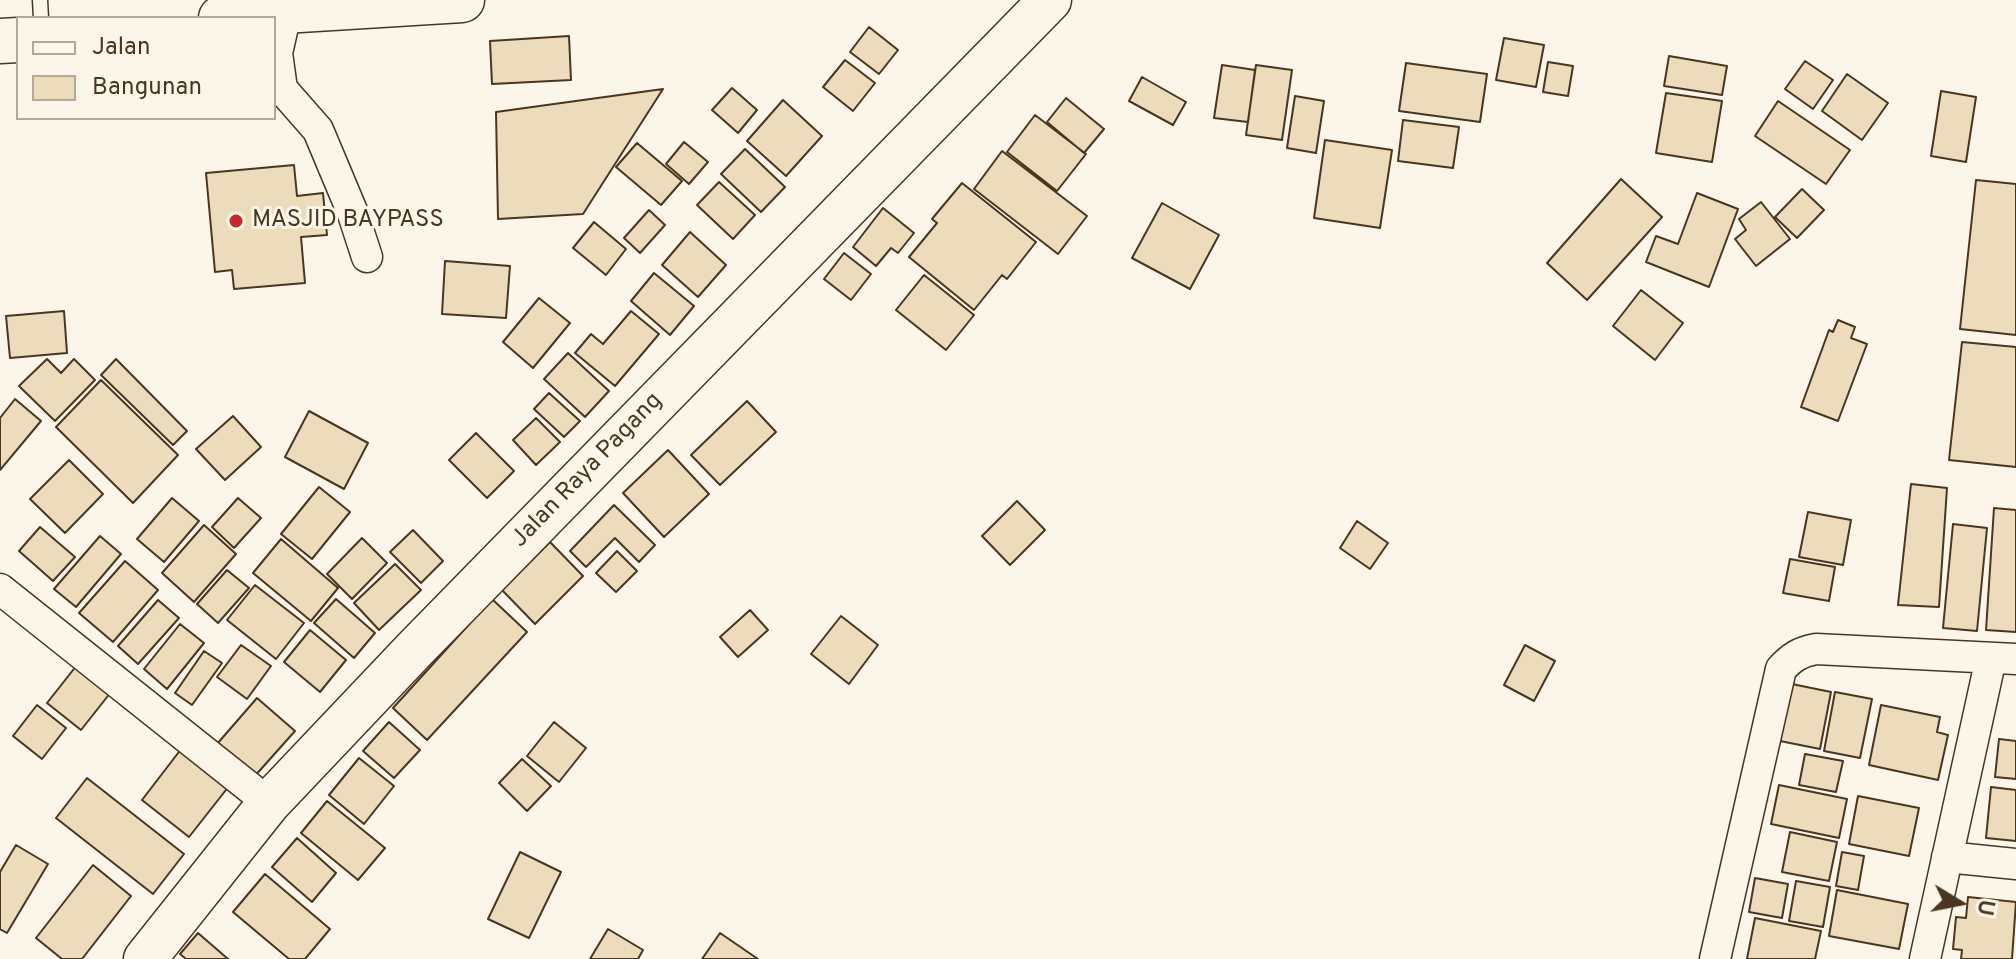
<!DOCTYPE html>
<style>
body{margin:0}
#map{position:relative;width:2016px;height:959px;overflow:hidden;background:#fbf6e9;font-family:Overpass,sans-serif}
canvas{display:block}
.legend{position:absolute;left:16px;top:16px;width:260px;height:104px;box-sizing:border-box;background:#fbf6e9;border:2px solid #b4a999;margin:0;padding:10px 14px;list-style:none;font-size:24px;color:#4a3520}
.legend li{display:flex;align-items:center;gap:16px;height:40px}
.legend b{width:40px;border:2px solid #b4a999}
.north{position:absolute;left:1920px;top:863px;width:80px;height:80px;-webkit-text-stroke:6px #fbf6e9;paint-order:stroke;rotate:100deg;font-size:22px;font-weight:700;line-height:32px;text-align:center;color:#4a3520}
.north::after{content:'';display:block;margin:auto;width:28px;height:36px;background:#4a3520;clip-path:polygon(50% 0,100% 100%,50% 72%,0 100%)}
</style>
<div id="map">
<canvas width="2016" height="959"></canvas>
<ul class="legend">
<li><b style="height:10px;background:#fbf6e9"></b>Jalan</li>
<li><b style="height:22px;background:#ecdcbc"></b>Bangunan</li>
</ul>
<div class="north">U</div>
</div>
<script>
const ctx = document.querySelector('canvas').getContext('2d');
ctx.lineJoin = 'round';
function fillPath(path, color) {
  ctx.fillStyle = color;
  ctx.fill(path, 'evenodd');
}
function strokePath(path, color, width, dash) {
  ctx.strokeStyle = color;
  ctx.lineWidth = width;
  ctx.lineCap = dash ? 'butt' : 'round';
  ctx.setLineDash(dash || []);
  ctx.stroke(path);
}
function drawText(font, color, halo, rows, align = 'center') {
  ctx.font = font + ' Overpass,sans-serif';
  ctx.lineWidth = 6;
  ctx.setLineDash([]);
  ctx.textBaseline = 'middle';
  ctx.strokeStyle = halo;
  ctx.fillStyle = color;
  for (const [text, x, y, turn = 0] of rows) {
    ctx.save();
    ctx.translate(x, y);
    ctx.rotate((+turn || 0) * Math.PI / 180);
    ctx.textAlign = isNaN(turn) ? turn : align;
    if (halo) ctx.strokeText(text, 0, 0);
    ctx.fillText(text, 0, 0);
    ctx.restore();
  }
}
const building = new Path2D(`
 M869,27L898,50L879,74L850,52Z
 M569,36L571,80L492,84L490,41Z
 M1504,38L1544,45L1536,87L1496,80Z
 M1669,56L1727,66L1722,95L1664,86Z
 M845,60L875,83L853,111L823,87Z
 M1805,61L1833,80L1813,109L1785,89Z
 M1548,62L1573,66L1568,96L1543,92Z
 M1406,63L1487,74L1480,122L1399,111Z
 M1222,65L1255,70L1248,122L1214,118Z
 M1256,65L1292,70L1282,140L1246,135Z
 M1847,74L1888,103L1862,140L1822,111Z
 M1142,77L1186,102L1173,125L1129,101Z
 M732,88L757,110L738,133L712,110Z
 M663,89L583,214L498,219L496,112Z
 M1941,91L1976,97L1966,162L1931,156Z
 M1666,93L1722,101L1712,162L1656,153Z
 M1295,96L1324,101L1316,153L1287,148Z
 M1066,98L1104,129L1084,153L1047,122Z
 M783,100L822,136L786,176L747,141Z
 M1778,101L1850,150L1826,184L1755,136Z
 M1035,115L1086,154L1057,191L1007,152Z
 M1403,120L1459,127L1453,168L1398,161Z
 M1325,140L1392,150L1380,228L1314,218Z
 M684,142L708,162L689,184L666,164Z
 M637,143L682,181L661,205L616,167Z
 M745,149L785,187L761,212L721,174Z
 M1002,151L1087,216L1058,254L974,189Z
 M294,165L297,196L323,193L327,235L301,237L305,283L234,289L232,270L215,272L206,173Z
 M1621,179L1662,217L1587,300L1547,263Z
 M1976,180L2016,184V335L1960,329Z
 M719,182L755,215L733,239L697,205Z
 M962,183L1036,242L1007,279L1002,275L974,310L909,257L937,223L932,219Z
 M1802,189L1824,210L1797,238L1775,217Z
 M1697,193L1738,209L1709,287L1646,262L1656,236L1678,244Z
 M1761,202L1790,239L1756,266L1735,239L1746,230L1739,219Z
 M1162,203L1219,235L1190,289L1132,258Z
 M883,208L914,233L898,253L891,248L876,266L853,247Z
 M649,210L665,225L640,253L624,238Z
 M594,222L626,249L606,275L573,248Z
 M690,232L726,265L698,297L662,265Z
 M844,253L871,274L851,300L824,279Z
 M445,261L510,266L506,318L442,314Z
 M654,273L694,306L670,335L631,301Z
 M924,275L974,315L946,350L896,310Z
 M1641,290L1683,323L1655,360L1613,326Z
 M539,298L570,323L533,368L503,342Z
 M64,311L67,353L10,358L6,316Z
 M631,311L659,334L615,386L575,353L591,334L603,344Z
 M1838,320L1855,327L1851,338L1867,344L1838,421L1801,407L1829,330L1833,332Z
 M1962,342L2016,347V467L1949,460Z
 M568,353L609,391L585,417L544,379Z
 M47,359L61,373L74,359L95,380L55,421L19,386Z
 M116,359L187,431L173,445L101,375Z
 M101,380L178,455L133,503L56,427Z
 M549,393L580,421L564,437L534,409Z
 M15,399L41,421L0,470V418Z
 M747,401L776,432L720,485L691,455Z
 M309,411L368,443L344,489L285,457Z
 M233,416L261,447L225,480L196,449Z
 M536,418L560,442L536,465L513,440Z
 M476,433L514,471L487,498L449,460Z
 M668,450L709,494L664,537L623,493Z
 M69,460L103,494L65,533L30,499Z
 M1911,484L1947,488L1939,607L1898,605Z
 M319,487L350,512L312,559L281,534Z
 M172,498L199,521L164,562L137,539Z
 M238,498L261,518L234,548L212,527Z
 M1017,501L1045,530L1010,565L982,536Z
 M614,505L655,545L639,562L615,538L586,567L570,551Z
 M1994,508L2016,510V632L1986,630Z
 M1808,512L1851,520L1843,565L1799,557Z
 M1357,521L1388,543L1370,569L1340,548Z
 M1953,524L1987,528L1977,631L1943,628Z
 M204,525L236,554L194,602L162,573Z
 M40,527L75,557L53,581L19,551Z
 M413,530L443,561L421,583L390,552Z
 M100,536L121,554L76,607L54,589Z
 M362,538L387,563L352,599L327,574Z
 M281,539L338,588L311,621L253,573Z
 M550,542L583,576L535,624L502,590Z
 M617,551L637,571L616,592L596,573Z
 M1790,559L1835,567L1829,601L1783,593Z
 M125,561L158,590L113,642L79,613Z
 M395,564L421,590L379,630L354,603Z
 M227,570L249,588L218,623L197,604Z
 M255,585L304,623L276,659L227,620Z
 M336,599L375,633L354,658L314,623Z
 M492,599L527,632L427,740L393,708Z
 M158,600L179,618L138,664L118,646Z
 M750,610L768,630L738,657L720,637Z
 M841,616L878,645L849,684L811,654Z
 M180,624L204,643L167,689L144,669Z
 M310,630L346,660L320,692L284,662Z
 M241,645L271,666L247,699L217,677Z
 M1525,645L1555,661L1534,701L1504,685Z
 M204,651L222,663L192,705L175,693Z
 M77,665L111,692L81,730L47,703Z
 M1787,683L1831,692L1820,749L1775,740Z
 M1835,692L1872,699L1860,758L1824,751Z
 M257,698L295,731L254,777L217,744Z
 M37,705L66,728L42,759L13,736Z
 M1881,705L1940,717L1937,732L1948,735L1938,780L1869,765Z
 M389,722L420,750L394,778L363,751Z
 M554,722L586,748L559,782L527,756Z
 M1999,739L2016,741V779L1995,777Z
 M185,744L233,781L189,837L142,800Z
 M1805,754L1843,761L1836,792L1799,785Z
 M359,758L394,786L364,824L329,795Z
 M522,759L551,786L527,811L499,783Z
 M87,778L184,854L153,894L56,818Z
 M1779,785L1847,799L1839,838L1771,824Z
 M1991,787L2016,790V841L1986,838Z
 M1858,796L1919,808L1909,856L1849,844Z
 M327,801L385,848L358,880L301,833Z
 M1790,832L1837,842L1829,881L1782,872Z
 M297,838L336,873L312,902L272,867Z
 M16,845L48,864L7,933L0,929V872Z
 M520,852L561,872L529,938L488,919Z
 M1842,852L1864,856L1858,890L1836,886Z
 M93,865L131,896L82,959H62L36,938Z
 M265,874L330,929L305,959H289L233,912Z
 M1755,878L1788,884L1782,918L1749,912Z
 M1796,881L1830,887L1823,927L1789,921Z
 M1837,890L1908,904L1899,949L1829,936Z
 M1968,897L2016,902L2012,959H1961L1962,950L1953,949L1956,917L1966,918Z
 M1755,918L1821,931L1815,959H1747Z
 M608,929L643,950L638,959H590Z
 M198,933L228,959H186L180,954Z
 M720,933L758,959H702Z`);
const lane = new Path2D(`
 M40,0L41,18`);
const street = new Path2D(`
 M267,12L285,18L277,53L282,89L318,130L352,211L367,257
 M0,589L269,803
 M1947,857L2016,864
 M1715,959L1781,669C1792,657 1800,652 1816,649L2016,659
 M1925,959L1991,658`);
const secondary = new Path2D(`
 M145,959L269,803L415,649L1050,0`);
const highway = new Path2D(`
 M221,18L267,12L462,0
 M0,41L18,40`);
const markers = [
 [236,221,8,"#c62828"]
];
const poiNames = [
 ["MASJID BAYPASS",252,221]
];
const streetNames = [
 ["Jalan Raya Pagang",588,471,-46]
];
fillPath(building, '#ecdcbc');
strokePath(building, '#4a3520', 2);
strokePath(lane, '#4a3520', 17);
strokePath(street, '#4a3520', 33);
strokePath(secondary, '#4a3520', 45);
strokePath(highway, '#4a3520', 47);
strokePath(lane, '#fbf6e9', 14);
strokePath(street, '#fbf6e9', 30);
strokePath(secondary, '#fbf6e9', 42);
strokePath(highway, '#fbf6e9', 44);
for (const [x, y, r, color] of markers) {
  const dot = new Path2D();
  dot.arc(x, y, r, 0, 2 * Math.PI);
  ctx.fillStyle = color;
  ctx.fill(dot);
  strokePath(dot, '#fbf6e9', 3);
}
drawText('24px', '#4a3520', '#fbf6e9', poiNames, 'left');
drawText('24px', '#4a3520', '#fbf6e9', streetNames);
</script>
